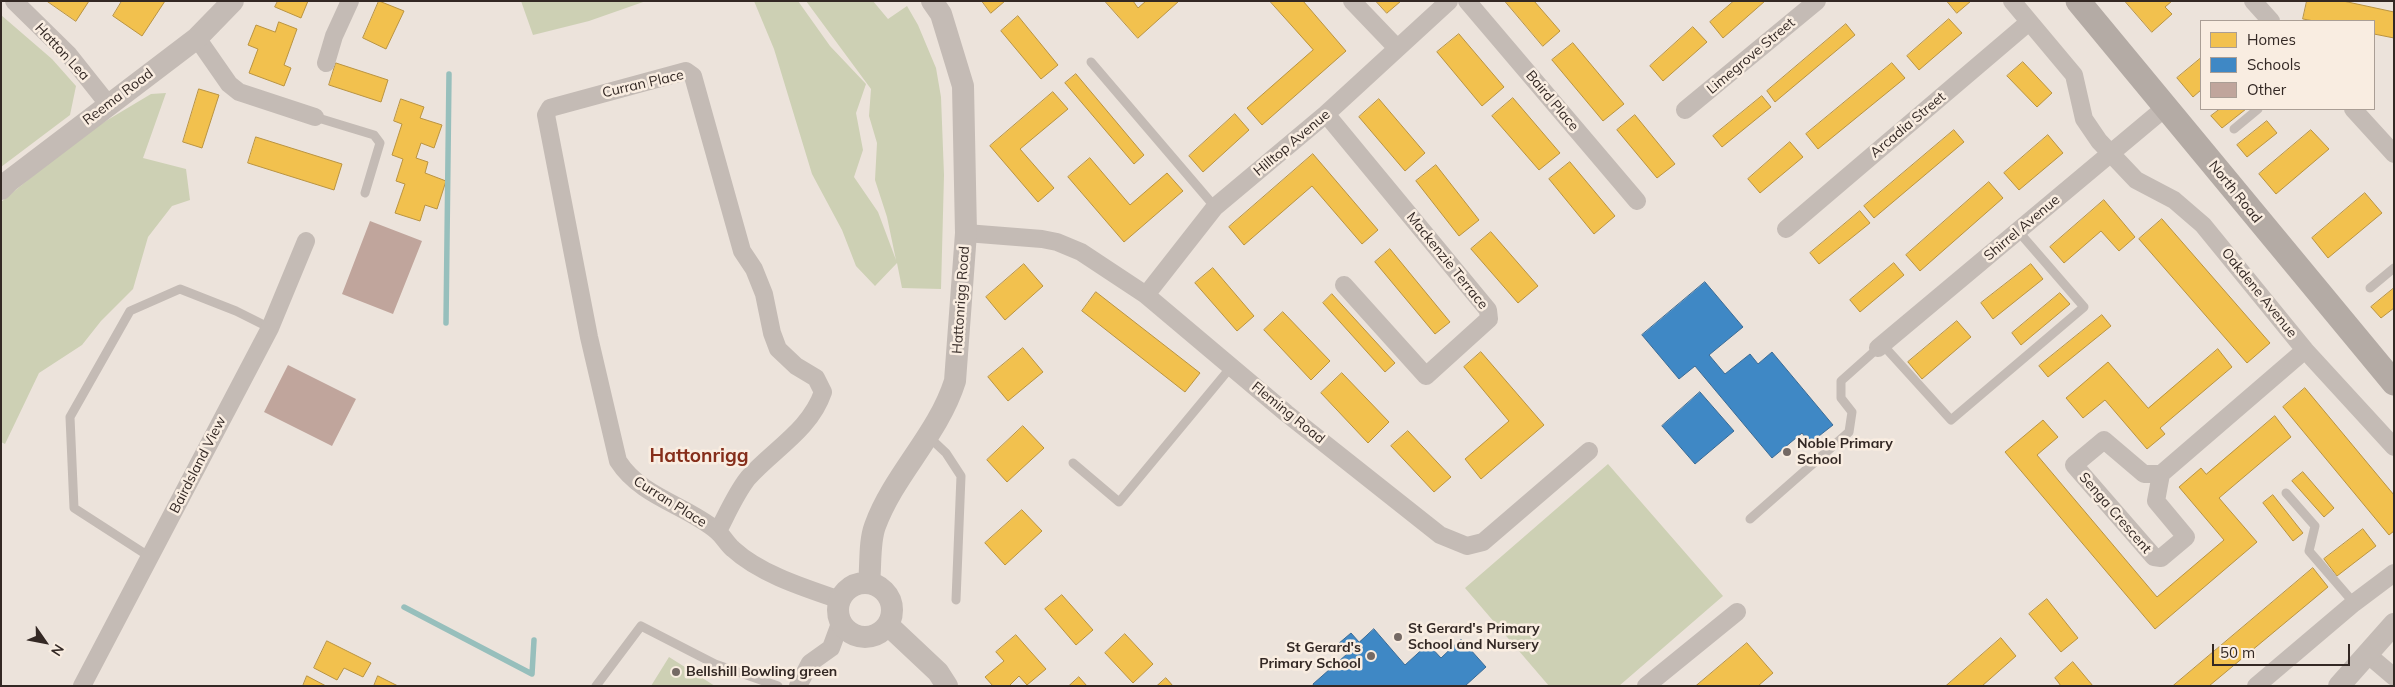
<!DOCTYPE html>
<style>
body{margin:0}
#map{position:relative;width:2395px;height:687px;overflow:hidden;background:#ece3db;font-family:Mulish,sans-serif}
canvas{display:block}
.frame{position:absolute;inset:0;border:2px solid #332824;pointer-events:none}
.legend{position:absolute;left:2200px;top:20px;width:175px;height:90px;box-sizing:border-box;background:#f9ede1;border:1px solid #aa9e95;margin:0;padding:6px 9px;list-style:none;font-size:15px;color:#332824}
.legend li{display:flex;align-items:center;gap:10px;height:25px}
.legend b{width:25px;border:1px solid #aa9e95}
.north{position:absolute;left:20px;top:617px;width:50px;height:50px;-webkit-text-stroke:4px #f9ede1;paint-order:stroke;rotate:123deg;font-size:14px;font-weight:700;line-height:20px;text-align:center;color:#332824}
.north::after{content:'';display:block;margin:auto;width:18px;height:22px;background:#332824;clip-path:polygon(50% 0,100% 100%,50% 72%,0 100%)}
.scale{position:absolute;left:2212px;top:644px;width:138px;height:22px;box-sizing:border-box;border:2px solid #332824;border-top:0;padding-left:6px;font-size:15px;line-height:18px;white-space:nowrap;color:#332824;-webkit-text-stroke:4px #f9ede1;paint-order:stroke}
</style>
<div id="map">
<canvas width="2395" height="687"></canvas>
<div class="frame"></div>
<ul class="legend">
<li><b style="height:14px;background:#f2c14e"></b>Homes</li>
<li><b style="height:14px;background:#3f88c5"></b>Schools</li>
<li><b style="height:14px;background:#c0a59c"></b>Other</li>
</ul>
<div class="north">N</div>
<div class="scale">50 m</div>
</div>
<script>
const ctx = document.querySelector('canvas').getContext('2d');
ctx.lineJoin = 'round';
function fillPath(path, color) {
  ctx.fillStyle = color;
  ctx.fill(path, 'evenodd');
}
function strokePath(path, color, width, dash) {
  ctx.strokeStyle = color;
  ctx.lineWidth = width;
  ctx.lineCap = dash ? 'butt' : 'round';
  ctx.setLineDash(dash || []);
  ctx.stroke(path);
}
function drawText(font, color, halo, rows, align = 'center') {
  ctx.font = font + ' Mulish,sans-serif';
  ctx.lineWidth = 5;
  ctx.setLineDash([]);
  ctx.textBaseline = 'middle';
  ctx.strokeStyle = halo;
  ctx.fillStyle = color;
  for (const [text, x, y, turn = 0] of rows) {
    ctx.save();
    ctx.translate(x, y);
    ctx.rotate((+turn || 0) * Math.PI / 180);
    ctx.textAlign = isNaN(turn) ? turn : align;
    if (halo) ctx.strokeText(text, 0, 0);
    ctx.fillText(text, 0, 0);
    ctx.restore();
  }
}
const green = new Path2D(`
 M521,1H646L589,21L533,35Z
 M754,1H798L830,46L866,84L856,113L863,150L854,177L878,212L896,260L887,217L875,180L877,143L869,116L871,89L806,1H873L888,19L907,6L918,25L936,68L941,97L944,175L941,289L902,288L897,263L875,286L856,266L842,230L812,174L774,49Z
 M1,15L52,59L76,86L70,115L1,167Z
 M166,93L143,158L186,169L190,200L172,206L148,237L133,289L101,321L82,345L39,373L5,444L1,442V202L84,134L151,94Z
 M1608,464L1723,596L1619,686H1549L1465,588Z
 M669,657L715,686H651Z`);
const homes = new Path2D(`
 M47,1H89L76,21Z
 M122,1H165L142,36L113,16Z
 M278,1H308L301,18L275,7Z
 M379,1L404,11L386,49L363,38Z
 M982,1H1005L991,13Z
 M1105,1H1133L1138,8L1146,1H1179L1138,38Z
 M1270,1H1303L1346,51L1262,125L1247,108L1313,50Z
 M1376,1H1401L1387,13Z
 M1505,1H1534L1560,31L1543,46Z
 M1734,1H1765L1723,38L1710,22Z
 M1947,1H1971L1957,13Z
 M2125,1H2172L2165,7L2172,14L2152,32Z
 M2307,1H2343L2394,12V38L2374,34V21H2314L2303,19Z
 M1018,16L1058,65L1041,79L1001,31Z
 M1949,19L1962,33L1919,70L1907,56Z
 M279,22L297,29L284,65L291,68L284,86L249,73L258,49L248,45L256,25L275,32Z
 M1846,24L1855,35L1775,102L1767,91Z
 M1693,27L1707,42L1663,81L1650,66Z
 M1459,34L1504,87L1482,106L1437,52Z
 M1573,43L1624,104L1603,121L1552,60Z
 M2201,58V90L2193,97L2177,78Z
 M2023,62L2052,93L2037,107L2007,76Z
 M336,63L388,80L381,102L329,85Z
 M1892,63L1905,78L1818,149L1806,134Z
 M1076,74L1144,155L1134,164L1065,83Z
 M199,89L219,95L202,148L183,142Z
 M1053,92L1068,109L1020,149L1054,188L1038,202L990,146Z
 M1762,96L1771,107L1722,147L1713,136Z
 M1513,98L1560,153L1539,170L1492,116Z
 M401,99L424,107L420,118L442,125L434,148L421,143L416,158L428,162L425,173L446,181L437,209L425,205L420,221L395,213L405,184L396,181L403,159L392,155L402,124L394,121Z
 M1379,99L1425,153L1405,171L1359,117Z
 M2220,109H2246L2222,128L2211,116Z
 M1235,114L1249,130L1203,172L1189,156Z
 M1635,115L1675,164L1657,178L1617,130Z
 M2267,121L2277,133L2247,157L2237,145Z
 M1954,130L1964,142L1874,218L1864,206Z
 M2311,130L2329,149L2276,194L2259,174Z
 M2048,135L2063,153L2019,190L2004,173Z
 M256,137L342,164L334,190L248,163Z
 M1790,142L1803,157L1760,193L1748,179Z
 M1313,154L1378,230L1362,244L1312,186L1244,245L1229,227Z
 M1090,158L1130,205L1167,173L1183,191L1124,242L1068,177Z
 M1570,162L1615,216L1594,234L1549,179Z
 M1436,165L1479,220L1459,236L1416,181Z
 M1989,182L2003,198L1920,271L1906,255Z
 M2365,193L2382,213L2328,258L2312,238Z
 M2104,200L2135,237L2119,251L2101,231L2064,263L2050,247Z
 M1860,211L1870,223L1819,264L1810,253Z
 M2162,219L2270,343L2247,363L2139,239Z
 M1491,232L1538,286L1518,303L1471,249Z
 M1390,249L1450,322L1435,334L1375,262Z
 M1894,263L1904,275L1860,312L1850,300Z
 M1024,264L1043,286L1005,320L986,297Z
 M2031,264L2043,279L1993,319L1981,303Z
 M1213,268L1254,316L1237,331L1195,283Z
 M2394,288V308L2381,318L2371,307Z
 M1096,292L1200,373L1185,392L1082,311Z
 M2060,293L2070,304L2021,345L2012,333Z
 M1332,294L1395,363L1385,372L1323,303Z
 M1283,312L1330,361L1311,380L1264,330Z
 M2102,315L2111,326L2048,377L2039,366Z
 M1957,321L1971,337L1922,379L1908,362Z
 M1023,348L1043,372L1008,401L988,377Z
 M2218,349L2232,367L2160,428L2165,434L2147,449L2105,400L2083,418L2066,398L2108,362L2148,408Z
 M1481,352L1544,425L1481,479L1465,459L1509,421L1464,367Z
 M1342,373L1389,422L1368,443L1321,393Z
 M2305,388L2394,495V531L2389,535L2283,407Z
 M2275,416L2291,437L2219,498L2257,542L2155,629L2005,452L2043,420L2058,437L2037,455L2157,597L2224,540L2179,487L2201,468L2206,474Z
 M1023,426L1044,448L1007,482L987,460Z
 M1408,431L1451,477L1434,492L1391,446Z
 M2303,472L2334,508L2324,517L2292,481Z
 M2273,495L2303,533L2293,541L2263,503Z
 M1022,510L1042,531L1005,565L985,543Z
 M2363,529L2376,546L2337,576L2324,559Z
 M2313,568L2328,587L2209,686H2173Z
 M1062,595L1093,630L1076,645L1045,609Z
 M2047,599L2078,638L2061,652L2029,614Z
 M1125,634L1153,664L1133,683L1105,653Z
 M1016,635L1046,669L1027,685L1019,676L1009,686H993L985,677L1004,661L996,652Z
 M2001,638L2016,656L1982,686H1946Z
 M327,641L371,663L363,677L344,668L337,680L314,668Z
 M1747,643L1773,673L1758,686H1696Z
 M2073,662L2093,686H2061L2055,678Z
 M307,676L326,686H303Z
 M378,676L398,686H374Z
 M1079,677L1087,686H1069Z
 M1166,678L1173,686H1157Z`);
const schools = new Path2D(`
 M1705,282L1743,327L1709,355L1725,374L1750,354L1758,364L1772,352L1833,425L1810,443L1802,433L1772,458L1695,366L1679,379L1642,335Z
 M1700,392L1734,431L1695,464L1662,426Z
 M1374,629L1405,665L1428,644L1441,658L1461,639L1486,667L1465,686H1314L1313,684L1347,654L1338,644L1351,633L1359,642Z`);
const stream = new Path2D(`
 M446,323L449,74
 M404,607L532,674L534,640`);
const building = new Path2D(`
 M370,221L422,241L393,314L342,294Z
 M288,365L356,399L332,446L264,412Z`);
const service = new Path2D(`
 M1091,62L1215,207
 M315,117L374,135L380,143L365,193
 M2234,129L2258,109
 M2370,288L2394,268
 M1882,344L1951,420L2084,307L2018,231
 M929,437L946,453L961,476L956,600
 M1073,463L1119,502L1231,367
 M2286,493L2315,526L2309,551L2354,603
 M1750,519L1849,432L1852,412L1841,398V381L1878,348
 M150,557L74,508L70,417L130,311L180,289L236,311L270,328
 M596,686L641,626L715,664L778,686`);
const minor = new Path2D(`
 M14,1L69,55L108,104
 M1352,1L1397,48
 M1467,1L1637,201
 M2012,1L2074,75L2084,119L2099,141L2136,180L2174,200L2203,225L2305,350L2394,447
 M2253,1L2271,21
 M197,38L229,84L239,92L315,117
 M326,63L334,36L350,1
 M2353,109L2394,154
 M1685,110L1817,1
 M1326,114L1488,310L1489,319L1426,376L1344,285
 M1786,229L2029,22
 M966,233L1042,239L1057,242L1081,252L1146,295L1286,413L1440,535L1467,546L1483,542L1589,451
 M1146,295L1215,207L1326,114L1449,1
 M1878,348L2166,107
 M2104,440L2144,474H2161L2156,501L2186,537L2161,558L2154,557L2074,465Z
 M2161,474L2305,350
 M718,531C727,514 736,493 748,478C774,449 810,430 823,392L816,378L796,366L778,349L772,333L764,294L754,269L742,251L693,76L686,71L550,108L546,115L589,337L618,461C641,497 686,505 717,531C723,536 727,544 733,549C760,574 805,588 840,600
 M2367,654L2394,677
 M82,686L270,328L306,241
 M798,686L810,663L831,648L841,621
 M1646,686L1737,612
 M2256,686L2354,603L2394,573`);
const tertiary = new Path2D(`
 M1,189L9,181L197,38L233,1
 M869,583C871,565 869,542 875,526C894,474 938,435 955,381L966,233L963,86L941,14L932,1
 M838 610a27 27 0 1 1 54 0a27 27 0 1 1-54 0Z
 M888,625L938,672L947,686
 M2339,686L2394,624`);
const secondary = new Path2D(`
 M2078,1L2394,383`);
const markers = [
 [1787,452,5,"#746964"],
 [1398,637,5,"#746964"],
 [1371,656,5,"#746964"],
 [676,672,5,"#746964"]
];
const streetNames = [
 ["Hatton Lea",62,52,47],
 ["Limegrove Street",1751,56,-40],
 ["Curran Place",643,84,-13],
 ["Reema Road",118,97,-37],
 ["Baird Place",1552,101,50],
 ["Arcadia Street",1908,125,-40],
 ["Hilltop Avenue",1292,143,-40],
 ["North Road",2235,192,51],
 ["Shirrel Avenue",2022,228,-40],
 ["Mackenzie Terrace",1447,261,51],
 ["Oakdene Avenue",2259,293,51],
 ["Hattonrigg Road",961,300,-86],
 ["Fleming Road",1288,413,39],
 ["Bairdsland View",198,465,-63],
 ["Curran Place",670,502,32],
 ["Senga Crescent",2115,513,49]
];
const poiNames = [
 ["Noble Primary",1797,444],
 ["School",1797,460],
 ["St Gerard's Primary",1408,629],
 ["School and Nursery",1408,645],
 ["St Gerard's",1361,648,"right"],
 ["Primary School",1361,664,"right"],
 ["Bellshill Bowling green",686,672]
];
const districtNames = [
 ["Hattonrigg",699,456]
];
fillPath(green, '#cdd0b4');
fillPath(homes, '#f2c14e');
strokePath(homes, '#b99341', 1);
fillPath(schools, '#3f88c5');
strokePath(schools, '#3b6b95', 1);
strokePath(stream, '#97bfbc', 5.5);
fillPath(building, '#c0a59c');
strokePath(service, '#c4bbb5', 9);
strokePath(minor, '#c4bbb5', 18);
strokePath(tertiary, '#c4bbb5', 22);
strokePath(secondary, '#b4aba5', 25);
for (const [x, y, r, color] of markers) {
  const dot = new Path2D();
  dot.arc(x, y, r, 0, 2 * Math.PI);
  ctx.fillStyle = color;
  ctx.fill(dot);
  strokePath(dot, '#f9ede1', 2);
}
drawText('14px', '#332824', '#f9ede1', streetNames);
drawText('bold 14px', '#332824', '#f9ede1', poiNames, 'left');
drawText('bold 19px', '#862e1a', '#f9ede1', districtNames);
</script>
